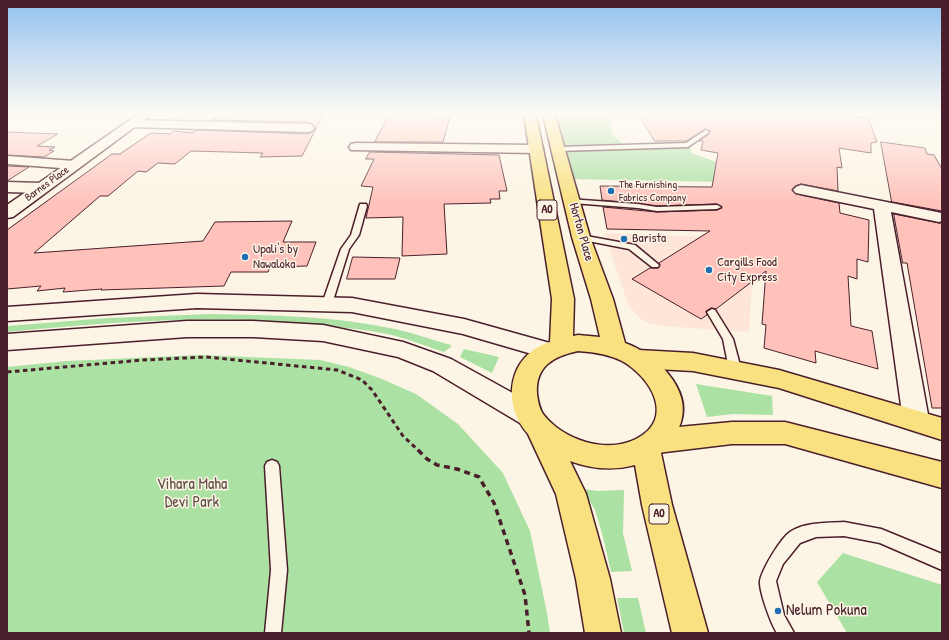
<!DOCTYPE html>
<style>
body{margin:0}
#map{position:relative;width:949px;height:640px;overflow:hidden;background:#fcf5e5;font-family:"Patrick Hand",sans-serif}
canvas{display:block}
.frame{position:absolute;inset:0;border:8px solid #4a1f2b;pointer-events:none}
</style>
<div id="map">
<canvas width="949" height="640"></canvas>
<div class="frame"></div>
</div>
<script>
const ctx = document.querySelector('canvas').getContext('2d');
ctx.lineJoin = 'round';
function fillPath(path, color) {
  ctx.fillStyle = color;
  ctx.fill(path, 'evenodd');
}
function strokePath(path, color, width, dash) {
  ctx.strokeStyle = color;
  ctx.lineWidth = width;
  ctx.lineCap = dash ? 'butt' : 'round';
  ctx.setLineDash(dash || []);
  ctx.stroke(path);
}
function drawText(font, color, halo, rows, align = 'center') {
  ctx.font = font + ' "Patrick Hand",sans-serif';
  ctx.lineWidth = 3;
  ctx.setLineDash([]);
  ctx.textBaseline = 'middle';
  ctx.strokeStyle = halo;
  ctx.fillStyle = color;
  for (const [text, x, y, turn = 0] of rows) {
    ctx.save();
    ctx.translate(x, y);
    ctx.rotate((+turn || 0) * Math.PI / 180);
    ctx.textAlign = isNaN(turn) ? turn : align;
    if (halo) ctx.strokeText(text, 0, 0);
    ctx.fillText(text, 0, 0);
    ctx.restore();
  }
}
const built = new Path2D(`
 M604,233L755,239L749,332L663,326L648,323L638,317L628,304Z`);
const green = new Path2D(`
 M552,115H598L608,116L611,120L612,134L623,144L654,145L680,142L689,145L692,153L730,167L725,182L568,179Z
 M210,314C272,315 334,316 395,329C414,333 432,340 451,345V347L444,352C425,346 406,338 387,334C367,330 347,328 327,326C221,313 113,322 7,332V326L108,318Z
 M464,349L499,357L492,373L460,357Z
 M200,355L320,360L349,367L382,379L416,394L458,424L503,473L530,531L547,613L550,633H7V367L67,361Z
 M696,384L772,396L773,415L733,414L707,417Z
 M583,489L598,491L624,490L623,533L632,571L611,572L603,537L595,510Z
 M843,553L942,585V633H847L817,582Z
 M617,598H638L646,633H624Z`);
const building = new Path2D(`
 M218,115H323L302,156L260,157L263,153L191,151L175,164L158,163L146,172L138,171L108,196H100L34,253L203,241L215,222L292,221L283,242H316L307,266L270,267L268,272H231L224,286L101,290L102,289L63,292L65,288L37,291L41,286L7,289V230L112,154H120L151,133L170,134L174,131L192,133L198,130L308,134L312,132L315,129L313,124L308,122L211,120Z
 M389,115H432L430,117H450L443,142H375Z
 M639,115H856V117L868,118L877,142L871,143V153L839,148L842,168L837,167L838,191L801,184L795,186L792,190L796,194L839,203L840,213L869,220L868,262L857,259V279L848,276L851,326L872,331L878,369L815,351L816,363L764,348L766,325L762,324L766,271L716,309L711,308L706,311L707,315L701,319L632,279L650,268H658L660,265L659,263L710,231L607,229L603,207L657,212L717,210L722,208L717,204L657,206L602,200L600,186L712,187L718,153L701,150L703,141H699L709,134L710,131L705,129L686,141H655Z
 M7,132L58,134L37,146L55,147L49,150L54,151L44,157L7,155Z
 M881,142L925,148L927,154L934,155L942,169V211L892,202Z
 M370,152L499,155L507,191H499L500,199H490L491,203L444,204L447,254L402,256L403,217L366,218L373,187L361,186L374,159H366Z
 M7,166L29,167L7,181Z
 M894,214L939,223H942V408H932L907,263H903Z
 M353,257L400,258L395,279H347Z`);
const pathFar1 = new Path2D(`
 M7,372L143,360L206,357L337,370L362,380L372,390L403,436L419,451`);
const path = new Path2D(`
 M418,450L427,459L437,465L457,469L479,477L494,503L525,595L529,633`);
const lane = new Path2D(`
 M706,130L709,132L708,133L688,147L558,151L555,149L558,147L686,143Z
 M569,199L638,204L657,207L717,205L721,207L717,209L657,211L638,208L572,203L568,201Z
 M360,204H366L367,206L359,235L349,249L332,304L330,306H324L322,304L341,249L351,235Z
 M578,235H581L635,245L659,265L658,267H652L629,249L578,239L577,237Z
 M712,309L715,310L733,339L741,369L739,372H731L729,369L723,339L707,312Z
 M272,460L277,462L279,466L287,570L281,633H265L271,570L265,466L267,462Z
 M844,522L881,529L942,554V570L880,543L844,536L816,537L800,543L783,564L776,581L784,615L794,633H777C771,624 759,591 760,581C762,569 781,538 790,532C805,522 827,523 844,522Z`);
const street = new Path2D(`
 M133,120L308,124L312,125L314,128L312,131L308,132L129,127L127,124L129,121Z
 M356,143L536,145L541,146L543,149L541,152L536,153L351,150L349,147L351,144Z
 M7,156L74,161L79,162L81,165L79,168L74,169L7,164Z
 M7,182L41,183L46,185L49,188L46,191L41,193L7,192Z
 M801,185L942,213V221L939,222L891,212L929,420L925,427L916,430L907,427L903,420L874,209L796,193L793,190L796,187Z`);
const secondary = new Path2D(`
 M137,115H151L13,217L7,218V205Z
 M197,294L352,298L464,319L557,345L561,351L557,357L549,359L463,334L352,312L197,308L7,321V307Z
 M187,321H253L323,325L403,342L451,359L538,407L542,415L538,423L529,426L520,423L433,371L398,357L323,341L253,337H187L7,350V334Z`);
const primary = new Path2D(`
 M638,350L693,353L779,370L942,418V440L779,388L693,371L638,368L630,365L626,359L630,353Z
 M732,422H785L942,462V488L785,444H732L657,453L647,449L643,441L647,433L657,429Z`);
const highway = new Path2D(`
 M524,115H536L574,299L573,336L578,335L600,337L591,299L572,237L543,115H555L590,237L613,299L625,343C654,353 692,388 681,422C677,434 670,444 661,453L672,505L708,633H672L642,505L635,465C612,471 592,469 570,461L586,494L610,579L621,633H585L576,579L556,494L528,434C501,403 508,355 550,342L552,299ZM578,351C593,352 608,354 622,361C651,377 676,419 636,439C606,454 563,440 543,414C539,408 538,401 537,394C535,366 554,356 578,351Z`);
const markers = [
 [611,191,4,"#1f6fb2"],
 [624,239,4,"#1f6fb2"],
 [245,257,4,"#1f6fb2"],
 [709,270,4,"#1f6fb2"],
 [778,611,4,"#1f6fb2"]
];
const farStreetnames = [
 ["Barnes Place",47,184,-36]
];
const farPoinames = [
 ["The Furnishing",619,185],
 ["Fabrics Company",619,198]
];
const shields = [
 [547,210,20],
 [659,514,20]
];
const shieldNames = [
 ["A0",547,210],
 ["A0",659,514]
];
const streetNames = [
 ["Horton Place",581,232,74]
];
const poiNames = [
 ["Barista",632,239],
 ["Upali's by",253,250],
 ["Nawaloka",253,265],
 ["Cargills Food",717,263],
 ["City Express",717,278]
];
const nearParknames = [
 ["Vihara Maha",192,485],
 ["Devi Park",192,503]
];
const nearPoinames = [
 ["Nelum Pokuna",786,611]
];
fillPath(built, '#fde6d8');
fillPath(green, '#ace1a4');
fillPath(building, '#fec2bb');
strokePath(building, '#4a1f2b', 1);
strokePath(lane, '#4a1f2b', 3);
strokePath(street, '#4a1f2b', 3);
strokePath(secondary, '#4a1f2b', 3);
strokePath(primary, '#4a1f2b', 3);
strokePath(highway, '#4a1f2b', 3);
strokePath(pathFar1, '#4a1f2b', 3, [4.5, 3.5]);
strokePath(path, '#4a1f2b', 3.5, [6, 4.5]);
fillPath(lane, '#fcf5e5');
fillPath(street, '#fcf5e5');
fillPath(secondary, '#fcf5e5');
fillPath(primary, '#f9e181');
fillPath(highway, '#f9e181');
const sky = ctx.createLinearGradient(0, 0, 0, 204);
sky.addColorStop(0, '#92c1ef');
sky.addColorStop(0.56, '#fefaf3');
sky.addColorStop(1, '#fefaf300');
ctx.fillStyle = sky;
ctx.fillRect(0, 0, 949, 204);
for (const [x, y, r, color] of markers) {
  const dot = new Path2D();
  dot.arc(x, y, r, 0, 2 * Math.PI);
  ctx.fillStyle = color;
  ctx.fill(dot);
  strokePath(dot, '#fcf5e5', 1.5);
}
drawText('11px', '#4a1f2b', '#fcf5e5', farStreetnames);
drawText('11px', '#4a1f2b', '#fcf5e5', farPoinames, 'left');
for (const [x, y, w] of shields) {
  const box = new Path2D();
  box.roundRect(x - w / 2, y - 10, w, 20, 3);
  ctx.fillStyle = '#fcf5e5';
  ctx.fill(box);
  strokePath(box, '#4a1f2b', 1);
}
drawText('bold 12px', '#4a1f2b', null, shieldNames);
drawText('13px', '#4a1f2b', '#fcf5e5', streetNames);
drawText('13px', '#4a1f2b', '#fcf5e5', poiNames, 'left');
drawText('16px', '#625049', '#fcf5e5', nearParknames);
drawText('16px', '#4a1f2b', '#fcf5e5', nearPoinames, 'left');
</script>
